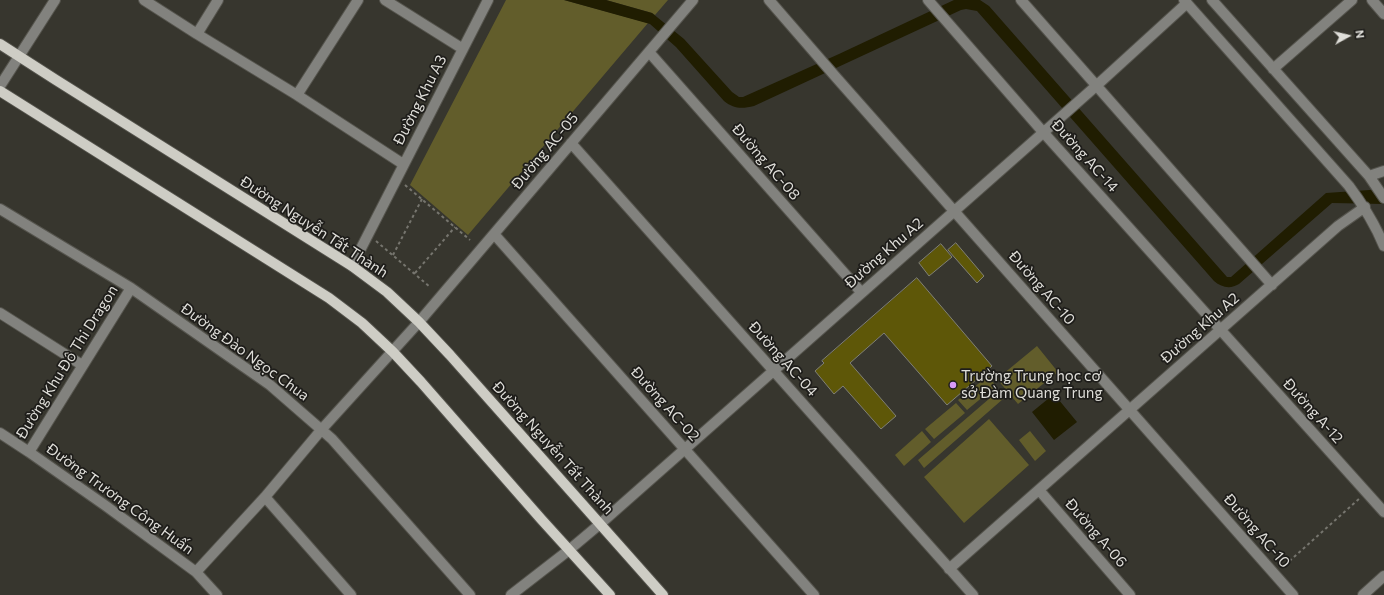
<!DOCTYPE html>
<meta charset="utf-8">
<style>
body{margin:0}
#map{position:relative;width:1384px;height:595px;overflow:hidden;background:#37362e;font-family:Commissioner,sans-serif}
canvas{display:block}
.north{position:absolute;left:1328px;top:16px;width:40px;height:40px;-webkit-text-stroke:3px #1e1d1a;paint-order:stroke;rotate:82deg;font-size:11px;font-weight:700;line-height:16px;text-align:center;color:#dfded9}
.north::after{content:'';display:block;margin:auto;width:14px;height:18px;background:#dfded9;clip-path:polygon(50% 0,100% 100%,50% 72%,0 100%)}
</style>
<div id="map">
<canvas width="1384" height="595"></canvas>
<div class="north">N</div>
</div>
<script>
const ctx = document.querySelector('canvas').getContext('2d');
ctx.lineJoin = 'round';
function fillPath(path, color) {
  ctx.fillStyle = color;
  ctx.fill(path, 'evenodd');
}
function strokePath(path, color, width, dash) {
  ctx.strokeStyle = color;
  ctx.lineWidth = width;
  ctx.lineCap = dash ? 'butt' : 'round';
  ctx.setLineDash(dash || []);
  ctx.stroke(path);
}
function drawText(font, color, halo, rows, align = 'center') {
  ctx.font = font + ' Commissioner,sans-serif';
  ctx.lineWidth = 3.5;
  ctx.setLineDash([]);
  ctx.textBaseline = 'middle';
  ctx.strokeStyle = halo;
  ctx.fillStyle = color;
  for (const [text, x, y, turn = 0] of rows) {
    ctx.save();
    ctx.translate(x, y);
    ctx.rotate((+turn || 0) * Math.PI / 180);
    ctx.textAlign = isNaN(turn) ? turn : align;
    if (halo) ctx.strokeText(text, 0, 0);
    ctx.fillText(text, 0, 0);
    ctx.restore();
  }
}
const green = new Path2D(`
 M506,0H564L648,23L468,235L410,185Z
 M606,0H668L655,15L652,13Z
 M1037,346L1058,372L1018,404L997,379Z
 M988,376L996,386L967,410L958,400Z
 M997,392L1003,399L924,468L918,460Z
 M956,403L965,413L934,439L925,429Z
 M989,419L1029,465L964,523L924,477Z
 M922,431L931,442L904,466L895,455Z
 M1030,431L1046,451L1035,461L1019,440Z`);
const water = new Path2D(`
 M564,0H606L652,13L684,39L732,92L739,97H743L839,54L954,0H980L989,6L1227,277H1231L1326,193L1384,189V204L1332,203L1239,284C1231,289 1222,288 1214,281L977,11L966,9L961,10L754,106C742,109 734,109 724,101L676,47L650,24Z
 M1054,394L1077,422L1054,440L1032,412Z`);
const building = new Path2D(`
 M956,243L984,276L977,283L948,250Z
 M941,244L952,257L929,276L919,263Z
 M917,278L992,366L947,405L884,333L850,363L896,416L881,429L843,386L834,394L815,371L824,363L822,361Z`);
const path = new Path2D(`
 M405,185L470,240
 M376,241L430,287
 M393,255L422,199
 M415,273L455,227
 M1285,565L1359,499`);
const minor = new Path2D(`
 M144,0L197,34L297,95L403,164
 M385,0L463,49
 M769,0L834,75L1293,595
 M928,0L1043,132L1384,512
 M1021,0L1272,285
 M1184,0L1349,186C1363,205 1375,224 1384,246
 M1212,0L1369,176L1384,198
 M1372,0L1384,14
 M197,34L218,0
 M649,52L861,292
 M1273,69L1352,0
 M0,86L55,0
 M297,95L358,0
 M571,143L973,595
 M1369,176L1384,171
 M0,209L131,288L270,385L332,439L470,595
 M494,234L814,595
 M352,266L488,0
 M0,313L82,365
 M0,433L29,452L106,506L196,572L217,595
 M29,452L131,288
 M1039,490L1130,595
 M265,497L351,595
 M949,569L1338,226L1365,207
 M196,572L265,497L322,429L419,322L693,0
 M511,595L569,550L600,524L1096,86L1187,3
 M1363,595L1384,576`);
const major = new Path2D(`
 M0,44L56,80L352,266L387,292L419,322L450,355L663,595
 M0,91L329,298L362,323L393,352L421,382L541,519L610,595`);
const markers = [
 [953,385,4,"#d99af8"]
];
const streetNames = [
 ["Đường Khu A3",420,100,-63],
 ["Đường AC-05",545,151,-50],
 ["Đường AC-14",1085,156,48],
 ["Đường AC-08",766,162,49],
 ["Đường Nguyễn Tất Thành",314,227,33],
 ["Đường Khu A2",884,253,-41],
 ["Đường AC-10",1042,288,49],
 ["Đường Khu A2",1200,328,-41],
 ["Đường Đào Ngọc Chua",245,352,36],
 ["Đường AC-04",783,359,48],
 ["Đường Khu Đô Thi Dragon",67,362,-58],
 ["Đường AC-02",665,404,48],
 ["Đường A-12",1313,411,48],
 ["Đường Nguyễn Tất Thành",553,448,48],
 ["Đường Trương Công Huấn",120,499,36],
 ["Đường AC-10",1257,531,49],
 ["Đường A-06",1096,533,49]
];
const poiNames = [
 ["Trường Trung học cơ",961,376],
 ["sở Đàm Quang Trung",961,393]
];
fillPath(green, '#625d2b');
fillPath(water, '#201d01');
fillPath(building, '#5e5708');
strokePath(building, '#808076', 1);
strokePath(minor, '#55544d', 12);
strokePath(major, '#55544d', 12);
strokePath(path, '#76756e', 2, [3, 3]);
strokePath(minor, '#82827e', 10);
strokePath(major, '#cecdc5', 10);
for (const [x, y, r, color] of markers) {
  const dot = new Path2D();
  dot.arc(x, y, r, 0, 2 * Math.PI);
  ctx.fillStyle = color;
  ctx.fill(dot);
  strokePath(dot, '#1e1d1a', 1.5);
}
drawText('15px', '#dfded9', '#1e1d1a', streetNames);
drawText('15px', '#dfded9', '#1e1d1a', poiNames, 'left');
</script>
